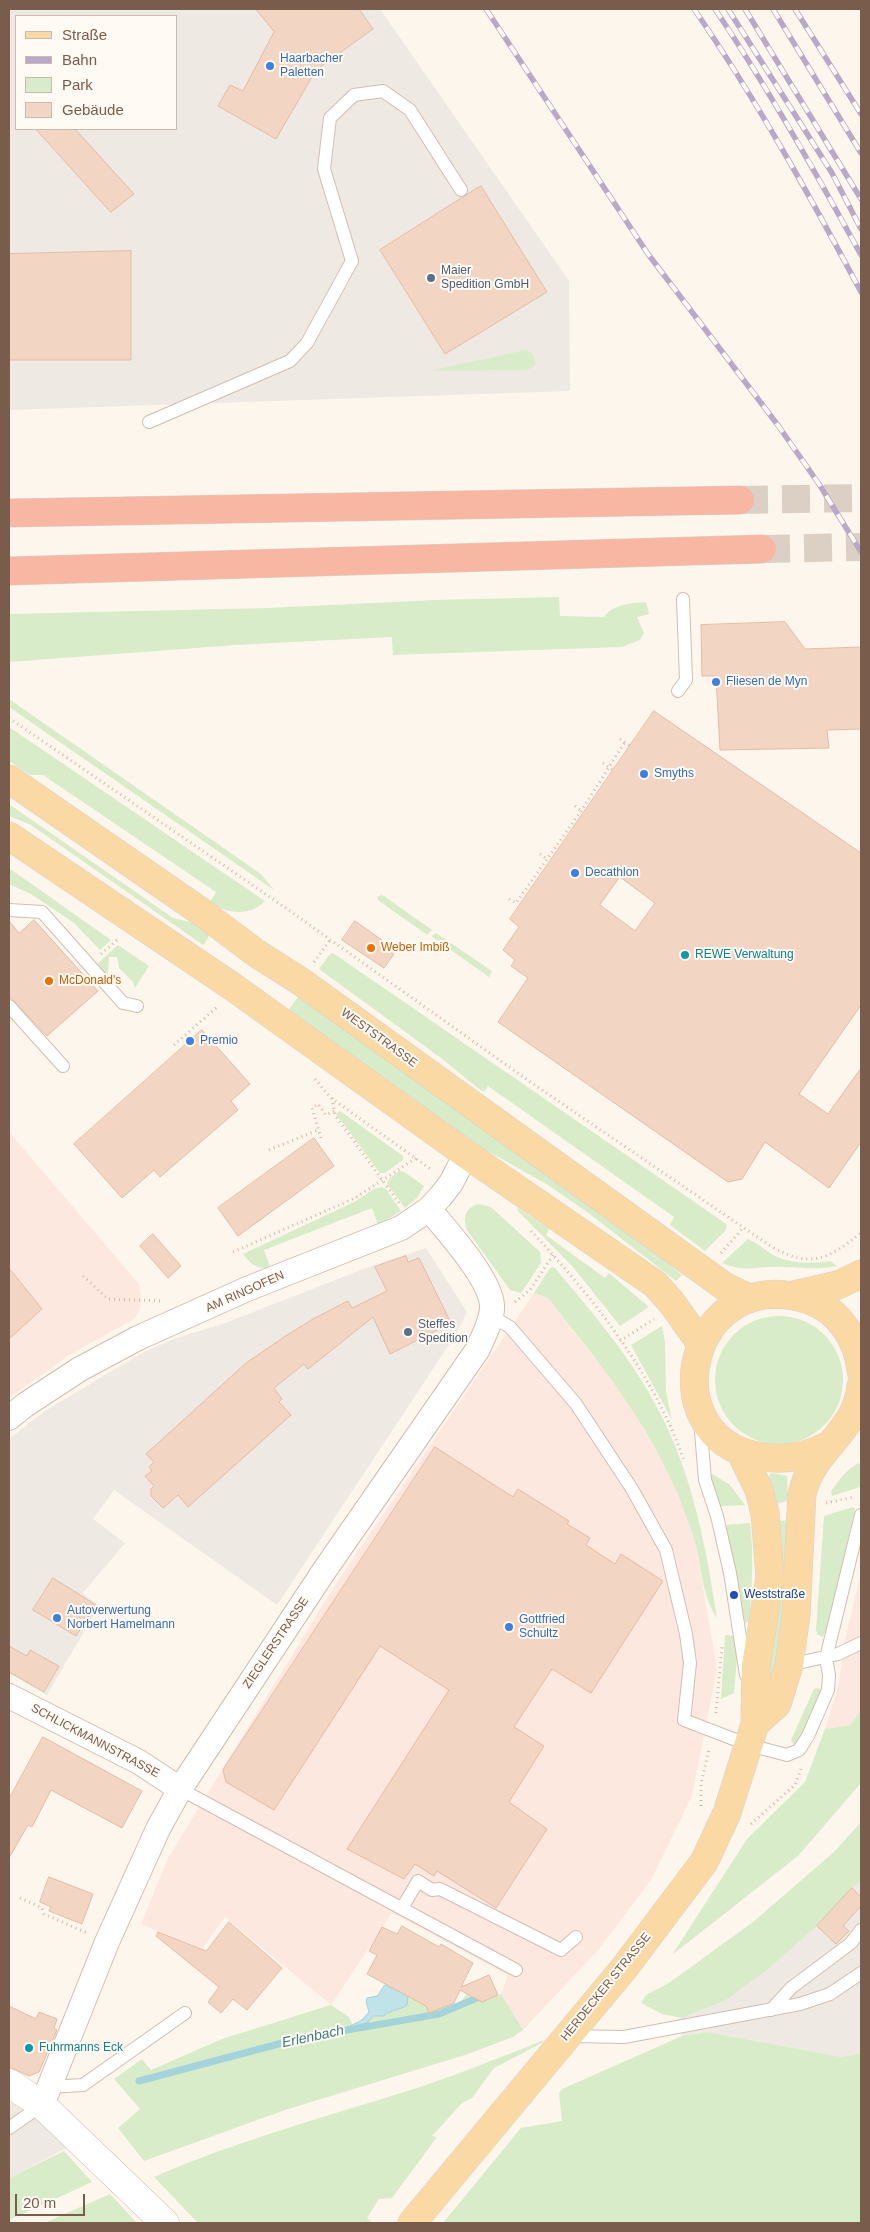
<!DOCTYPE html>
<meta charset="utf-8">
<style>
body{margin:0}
#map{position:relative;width:870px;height:2232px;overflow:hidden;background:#fdf6ec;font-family:Arial,sans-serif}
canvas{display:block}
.frame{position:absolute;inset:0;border:10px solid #7a5c4d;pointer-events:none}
.legend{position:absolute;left:15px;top:15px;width:162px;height:115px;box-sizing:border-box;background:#fffaf3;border:1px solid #cabbb1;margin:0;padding:6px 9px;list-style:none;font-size:15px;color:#7a5c4d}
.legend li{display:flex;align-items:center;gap:10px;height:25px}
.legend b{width:25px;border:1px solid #cabbb1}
.scale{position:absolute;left:15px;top:2194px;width:70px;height:22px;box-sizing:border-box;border:2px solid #7a5c4d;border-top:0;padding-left:6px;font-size:15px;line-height:18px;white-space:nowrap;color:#7a5c4d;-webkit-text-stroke:4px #fffaf3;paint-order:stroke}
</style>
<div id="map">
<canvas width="870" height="2232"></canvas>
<div class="frame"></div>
<ul class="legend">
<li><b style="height:6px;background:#fbd9a5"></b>Straße</li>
<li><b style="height:6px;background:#b9a8c9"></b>Bahn</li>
<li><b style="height:14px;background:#d8ecc9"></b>Park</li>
<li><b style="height:14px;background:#f3d5c3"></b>Gebäude</li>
</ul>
<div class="scale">20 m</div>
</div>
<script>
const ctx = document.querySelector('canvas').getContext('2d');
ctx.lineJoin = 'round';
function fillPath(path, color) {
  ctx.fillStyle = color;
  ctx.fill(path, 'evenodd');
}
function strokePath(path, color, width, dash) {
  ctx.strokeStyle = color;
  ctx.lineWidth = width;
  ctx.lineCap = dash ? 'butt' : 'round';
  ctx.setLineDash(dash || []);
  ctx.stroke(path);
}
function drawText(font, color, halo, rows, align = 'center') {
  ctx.font = font + ' Arial,sans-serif';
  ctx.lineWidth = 4;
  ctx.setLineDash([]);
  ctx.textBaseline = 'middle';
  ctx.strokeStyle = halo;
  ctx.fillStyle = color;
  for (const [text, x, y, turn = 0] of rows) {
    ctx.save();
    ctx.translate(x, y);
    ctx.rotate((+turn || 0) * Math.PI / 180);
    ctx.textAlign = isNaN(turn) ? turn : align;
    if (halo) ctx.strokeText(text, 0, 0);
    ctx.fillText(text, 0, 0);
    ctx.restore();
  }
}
const commercial = new Path2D(`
 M9,1132L139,1284L141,1296L140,1309L134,1319L69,1355L9,1398Z
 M534,1293L548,1298L630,1404L666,1468L689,1522L696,1547L717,1669L692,1796L651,1880L599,1949L523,2030L501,1994L508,1975L392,1913L331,2005L225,1917L202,1949L141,1924L168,1858L335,1585Z
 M861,1572V1710L850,1725L825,1729L838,1688L845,1640Z`);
const industrial = new Path2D(`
 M9,9H380L569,281L570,391L9,410ZM16,16H176V129H16Z
 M426,1248L467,1312L456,1334L277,1605L114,1490L93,1519L125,1543L83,1593L99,1606L47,1695L9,1673V1439L45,1411L142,1353L174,1339L225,1323L369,1267Z
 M861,1881V2053L842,2057L707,2032L682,2036L677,2020L726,2000L766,1971L817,1926L852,1888Z
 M9,2083L80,2141L9,2178Z`);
const green = new Path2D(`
 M524,350C533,351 536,356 535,365L532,368L524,370L432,371C462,362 493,359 524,350Z
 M559,597L560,616L604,617C613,604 632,603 646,602L649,614L637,617L644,633L640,640L622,647L393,655L392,637L236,645L9,662V614L268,608L434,600Z
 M9,699L261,874L274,890L9,707Z
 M9,727L265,901C250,917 226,914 210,902L216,892L43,775H30L9,761Z
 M9,804L173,918L194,923L212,932L203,945L31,825L9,816Z
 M9,868L111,940L100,950L74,923L31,894L9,884Z
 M381,895L384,896L432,930L427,935L378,900L377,897Z
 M436,933L492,971L489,977L431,936Z
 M118,945L149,966L135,988L133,982L119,968L117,957H109L108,973L105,974L98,963Z
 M333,953L725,1223L727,1225L726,1230L705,1251L670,1225L674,1217L488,1086L484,1092L479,1089L441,1058L319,969L329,955Z
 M298,997L486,1131L617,1221L682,1275L676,1281L587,1212L548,1185L468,1140L287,1012Z
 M340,1111L403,1156V1160L385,1173H380L336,1114Z
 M399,1171L404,1172L424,1186L417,1198L405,1208L387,1184L389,1179Z
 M382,1187L386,1189L401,1211L378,1225L372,1208L264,1250L270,1267C257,1271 250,1263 243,1254L354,1202L374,1189Z
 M479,1204L491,1207L540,1252L541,1263L521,1293L510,1290L467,1230C462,1217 466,1207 479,1204Z
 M518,1208L549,1229L546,1235L605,1278L609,1273L649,1307L620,1326L573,1267L517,1210Z
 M748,1239C758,1243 766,1251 775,1256C792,1264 812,1264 830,1261L837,1266C815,1271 795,1266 773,1267C752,1267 743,1272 722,1263Z
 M554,1267C592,1312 632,1358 659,1411C693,1476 706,1547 717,1618C702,1595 702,1572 696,1546C691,1528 684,1510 677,1493C645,1417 598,1362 548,1298L534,1293L550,1268Z
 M715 1380a64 64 0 1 1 128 0a64 64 0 1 1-128 0Z
 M662,1326L665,1342L666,1392L672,1420L631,1345Z
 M859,1463L861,1468L860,1487L832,1496L831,1492C838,1481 846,1469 859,1463Z
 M771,1473L787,1476L788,1501L775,1504L769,1476Z
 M712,1474L729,1484L745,1505L720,1506L711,1478Z
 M853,1507L855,1509L827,1628L823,1637L818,1635L816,1630L824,1516Z
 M790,1520C789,1580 783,1642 767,1700L778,1521Z
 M750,1523C754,1556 752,1588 749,1621L745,1623L726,1525Z
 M725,1635L734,1636L737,1658L734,1693L721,1699Z
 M818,1688L821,1689V1693L799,1742L796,1745L793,1744L791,1740L814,1689Z
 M861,1710V1783L798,1856L672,1955L747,1839L805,1782L825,1729L850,1725Z
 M861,1822V1881L852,1888L817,1926L766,1971L726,2000L682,2018L662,2014L641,2003L646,1995L669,1983L753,1922L834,1852Z
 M466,1994L473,1998L475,1995L489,1999L501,1994L523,2030L513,2037L465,2055L285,2110L144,2161L118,2128L140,2109L114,2079L142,2059L151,2070L222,2039L331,2005L349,2017L352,2024L350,2026L376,2015H386L390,2011L401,2009L408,1996L424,2001L429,2013L437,1995L455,2006L461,2003Z
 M707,2032L842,2057L861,2053V2223H443L521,2128L562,2121L559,2093L562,2089L682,2036Z
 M544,2040L542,2043L494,2068L472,2098L462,2103L432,2136L437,2137L392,2198L379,2199L367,2218L373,2223H198L154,2177C241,2139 333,2115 423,2086C464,2072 504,2056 544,2040Z
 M64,2151L92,2182L9,2220V2178Z
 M110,2194L137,2223H44Z`);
const water = new Path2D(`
 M385,1985L408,1996L407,2005C399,2011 391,2009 384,2016H373L367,2023L350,2028V2026L362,2020L369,2012L366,2002L367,1998L377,1996Z`);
const stream = new Path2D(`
 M139,2081L301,2038L439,2014L484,1995`);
const building = new Path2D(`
 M256,9H359L373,29L316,70L276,139L218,106L230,85L243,91L274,32Z
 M36,129H75L134,194L111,212Z
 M481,186L547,292L445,354L380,250Z
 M131,251V360H9V254Z
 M785,622L805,649L861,647V729L827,730L829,748L720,750L716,676H702L701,625Z
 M654,711L861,853V1005L799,1094L828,1114L861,1068V1142L829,1188L765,1142L742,1179L728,1182L498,1022L528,978L511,966L515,960L503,950L519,927L510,919ZM620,877L655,903L635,931L600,905Z
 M34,920L98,991L47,1036L9,996V921L19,933Z
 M355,921L382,940L380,943L394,954L384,968L342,940Z
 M202,1030L250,1084L231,1101L238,1110L160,1177L154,1170L122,1198L74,1144Z
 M314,1138L334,1166L238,1236L218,1208Z
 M153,1234L181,1266L168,1278L140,1246Z
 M406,1256L408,1262L419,1258L451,1323L390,1354L373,1317L308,1369L304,1364L274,1388L282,1399L279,1402L291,1415L188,1507L178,1495L163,1508L151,1496V1489L154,1486L145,1476L152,1471L149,1467L154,1462L146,1454L246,1363L284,1337L313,1319L348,1301L352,1308L387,1291L375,1267Z
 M9,1268L42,1309L9,1339Z
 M435,1447L513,1497L518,1489L569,1521L567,1524L590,1538L586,1545L615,1564L621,1554L663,1581L591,1693L552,1669L514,1727L544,1746L509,1802L547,1829L496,1908L437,1871L434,1876L415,1864L404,1879L347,1849L449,1690L380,1646L274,1810L226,1782L223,1770Z
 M53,1578L96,1605L76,1636L33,1610Z
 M9,1646L27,1656L30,1650L59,1666L44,1692L9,1672Z
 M43,1737L142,1791L122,1828L51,1790L32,1827L28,1825L9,1858V1799Z
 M49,1877L93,1894L82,1924L49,1911L51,1907L40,1902Z
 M852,1888L861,1897V1906L843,1926L849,1931L836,1944L817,1926Z
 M229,1922L282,1968L247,2010L233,1999L221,2013L208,2002L219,1987L156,1936L158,1932L206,1951Z
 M402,1926L439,1947L441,1944L473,1963L461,1987L489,1975L498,1995L482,2002L460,1990L454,2003L429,2013L426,2006L367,1974L377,1955L369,1951L382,1927L397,1934Z
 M9,2006L36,2019L39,2012L57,2019L54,2028L57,2030L39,2072L29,2076L9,2067Z`);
const highwayTunnel = new Path2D(`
 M740,500L861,498
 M762,549L861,547`);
const path = new Path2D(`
 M9,718L283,906L529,1081L772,1247C811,1269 828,1259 861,1233
 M620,739L630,746
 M603,763L613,770
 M575,806L581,811
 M540,854L547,859
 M509,899L516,903L581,811L625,742
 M101,954L117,940
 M314,962L330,940
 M174,1045L217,1007
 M315,1079L331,1098L432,1170
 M332,1098L335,1115L399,1203
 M321,1138L312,1108L318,1104L326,1115L334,1111
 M269,1150L318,1130
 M531,1231C592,1296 655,1375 684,1461
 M233,1252L355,1198L416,1158
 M721,1253L744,1227
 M83,1276L108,1299L161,1301
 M515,1302L530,1290L553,1255
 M620,1341L654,1319
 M826,1503L854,1497
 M716,1713L722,1647
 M701,1806V1784L709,1749
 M751,1824L795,1785L801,1769
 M20,1898L42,1908L44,1914L87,1933`);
const lane = new Path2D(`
 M149,422L290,361L307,343L352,261L324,169L330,118L354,95L383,91L410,110L461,190
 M678,691L686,680L683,599
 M9,910L42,912L123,1003L137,1006
 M9,1006L63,1066
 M491,1316L510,1327L576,1404L632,1489L666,1550L686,1634L690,1663L684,1720L749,1745L787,1755L799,1750L808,1736L828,1690L829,1675L826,1658L861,1515
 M700,1420L705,1480L717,1516L730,1573L746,1675
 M789,1665L838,1654L861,1643
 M180,1789L516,1970
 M402,1908L418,1881L432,1890L440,1889L561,1950L576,1937
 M771,2010L791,1988L851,1943L861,1930
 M570,2036L624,2037L800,2004L830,1994L861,1973
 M49,2087L83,2085L185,2013
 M9,2128L42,2105`);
const street = new Path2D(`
 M9,1418L25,1405L80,1369L138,1338L247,1289L401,1228L429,1209L441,1196L451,1183L466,1154
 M9,1696L139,1762L180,1789
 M42,2105L107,1942L158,1829L180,1789L324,1571L478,1349C483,1336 493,1320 492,1305C490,1278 447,1231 429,1209`);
const secondary = new Path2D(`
 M9,2083L42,2105L165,2223`);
const primary = new Path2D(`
 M9,779L200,911L256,953L300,981L724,1286L749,1298
 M9,836L233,987L466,1154L655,1284L672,1303L701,1344
 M794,1295L838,1285L861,1274
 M827,1446C804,1458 782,1461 757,1456C649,1435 690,1261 809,1300C839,1310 858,1340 861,1370
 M755,1724L777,1704L789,1665L796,1615L802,1494C813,1447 856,1434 861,1386
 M412,2223L625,1967L704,1862L727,1813L755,1724L756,1666L770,1577L765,1513L759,1490L741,1453`);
const highway = new Path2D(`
 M9,513L740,500
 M9,571L762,549`);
const rail = new Path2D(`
 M486,9L648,254L777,424L819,484L861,552
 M694,9C756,99 810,196 861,292
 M715,9C768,88 815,171 861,255
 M728,9L832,173L861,229
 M745,9L861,199
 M773,9L861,153
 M795,9L861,114`);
const markers = [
 [270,66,5,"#3f7fe0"],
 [431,278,5,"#5c6f8a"],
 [716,682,5,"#3f7fe0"],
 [644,774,5,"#3f7fe0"],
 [575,873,5,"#3f7fe0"],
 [371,948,5,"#e8710a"],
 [685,955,5,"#0f9aa8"],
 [49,981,5,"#e8710a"],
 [190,1041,5,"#3f7fe0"],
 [408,1332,5,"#5c6f8a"],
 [734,1595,5,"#1a4fb4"],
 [57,1618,5,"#3f7fe0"],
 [509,1627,5,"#3f7fe0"],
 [29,2048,5,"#0f9aa8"]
];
const shopNames = [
 ["Haarbacher",280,59],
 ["Paletten",280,73],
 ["Fliesen de Myn",726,682],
 ["Smyths",654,774],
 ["Decathlon",585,873],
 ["Premio",200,1041],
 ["Autoverwertung",67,1611],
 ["Norbert Hamelmann",67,1625],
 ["Gottfried",519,1620],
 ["Schultz",519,1634]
];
const serviceNames = [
 ["Maier",441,271],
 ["Spedition GmbH",441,285],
 ["Steffes",418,1325],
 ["Spedition",418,1339]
];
const foodNames = [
 ["Weber Imbiß",381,948],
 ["McDonald's",59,981]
];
const cultureNames = [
 ["REWE Verwaltung",695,955],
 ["Fuhrmanns Eck",39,2048]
];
const streetNames = [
 ["WESTSTRASSE",379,1038,36],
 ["AM RINGOFEN",245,1292,-24],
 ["ZIEGLERSTRASSE",276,1643,-56],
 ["SCHLICKMANNSTRASSE",95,1741,28],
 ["HERDECKER STRASSE",606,1987,-51]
];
const transitNames = [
 ["Weststraße",744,1595]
];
const waterNames = [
 ["Erlenbach",313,2037,-12]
];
fillPath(commercial, '#fde8e0');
fillPath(industrial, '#efe9e4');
fillPath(green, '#d8ecc9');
fillPath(water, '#bfe3e8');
strokePath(water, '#a5d3da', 1);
strokePath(stream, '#a5d3da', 7);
fillPath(building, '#f3d5c3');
strokePath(building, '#e6bba3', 1);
strokePath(highwayTunnel, '#dcd0c4', 28, [28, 14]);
strokePath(lane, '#d1beb0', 14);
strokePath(street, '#d1beb0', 26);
strokePath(secondary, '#d6c0b0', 29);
strokePath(primary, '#dad1cd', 29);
strokePath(highway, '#dad1cd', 29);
strokePath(path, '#d9b8a5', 3, [1, 4]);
strokePath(lane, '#fff', 12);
strokePath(street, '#fff', 24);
strokePath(secondary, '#fff', 28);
strokePath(primary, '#fbd9a5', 28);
strokePath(highway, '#f7b7a3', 28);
strokePath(rail, '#b9a8c9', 5.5);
strokePath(rail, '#fffaf3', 4, [11]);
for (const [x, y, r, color] of markers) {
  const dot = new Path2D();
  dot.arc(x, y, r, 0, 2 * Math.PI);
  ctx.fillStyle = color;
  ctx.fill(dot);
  strokePath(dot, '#fffaf3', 2);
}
drawText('12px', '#366cbe', '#fffaf3', shopNames, 'left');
drawText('12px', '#4e5e75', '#fffaf3', serviceNames, 'left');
drawText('12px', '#c56008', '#fffaf3', foodNames, 'left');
drawText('12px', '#0d838f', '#fffaf3', cultureNames, 'left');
drawText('12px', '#7a5c4d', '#fffaf3', streetNames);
drawText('12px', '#164399', '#fffaf3', transitNames, 'left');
drawText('italic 14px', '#437c86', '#fffaf3', waterNames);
</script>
